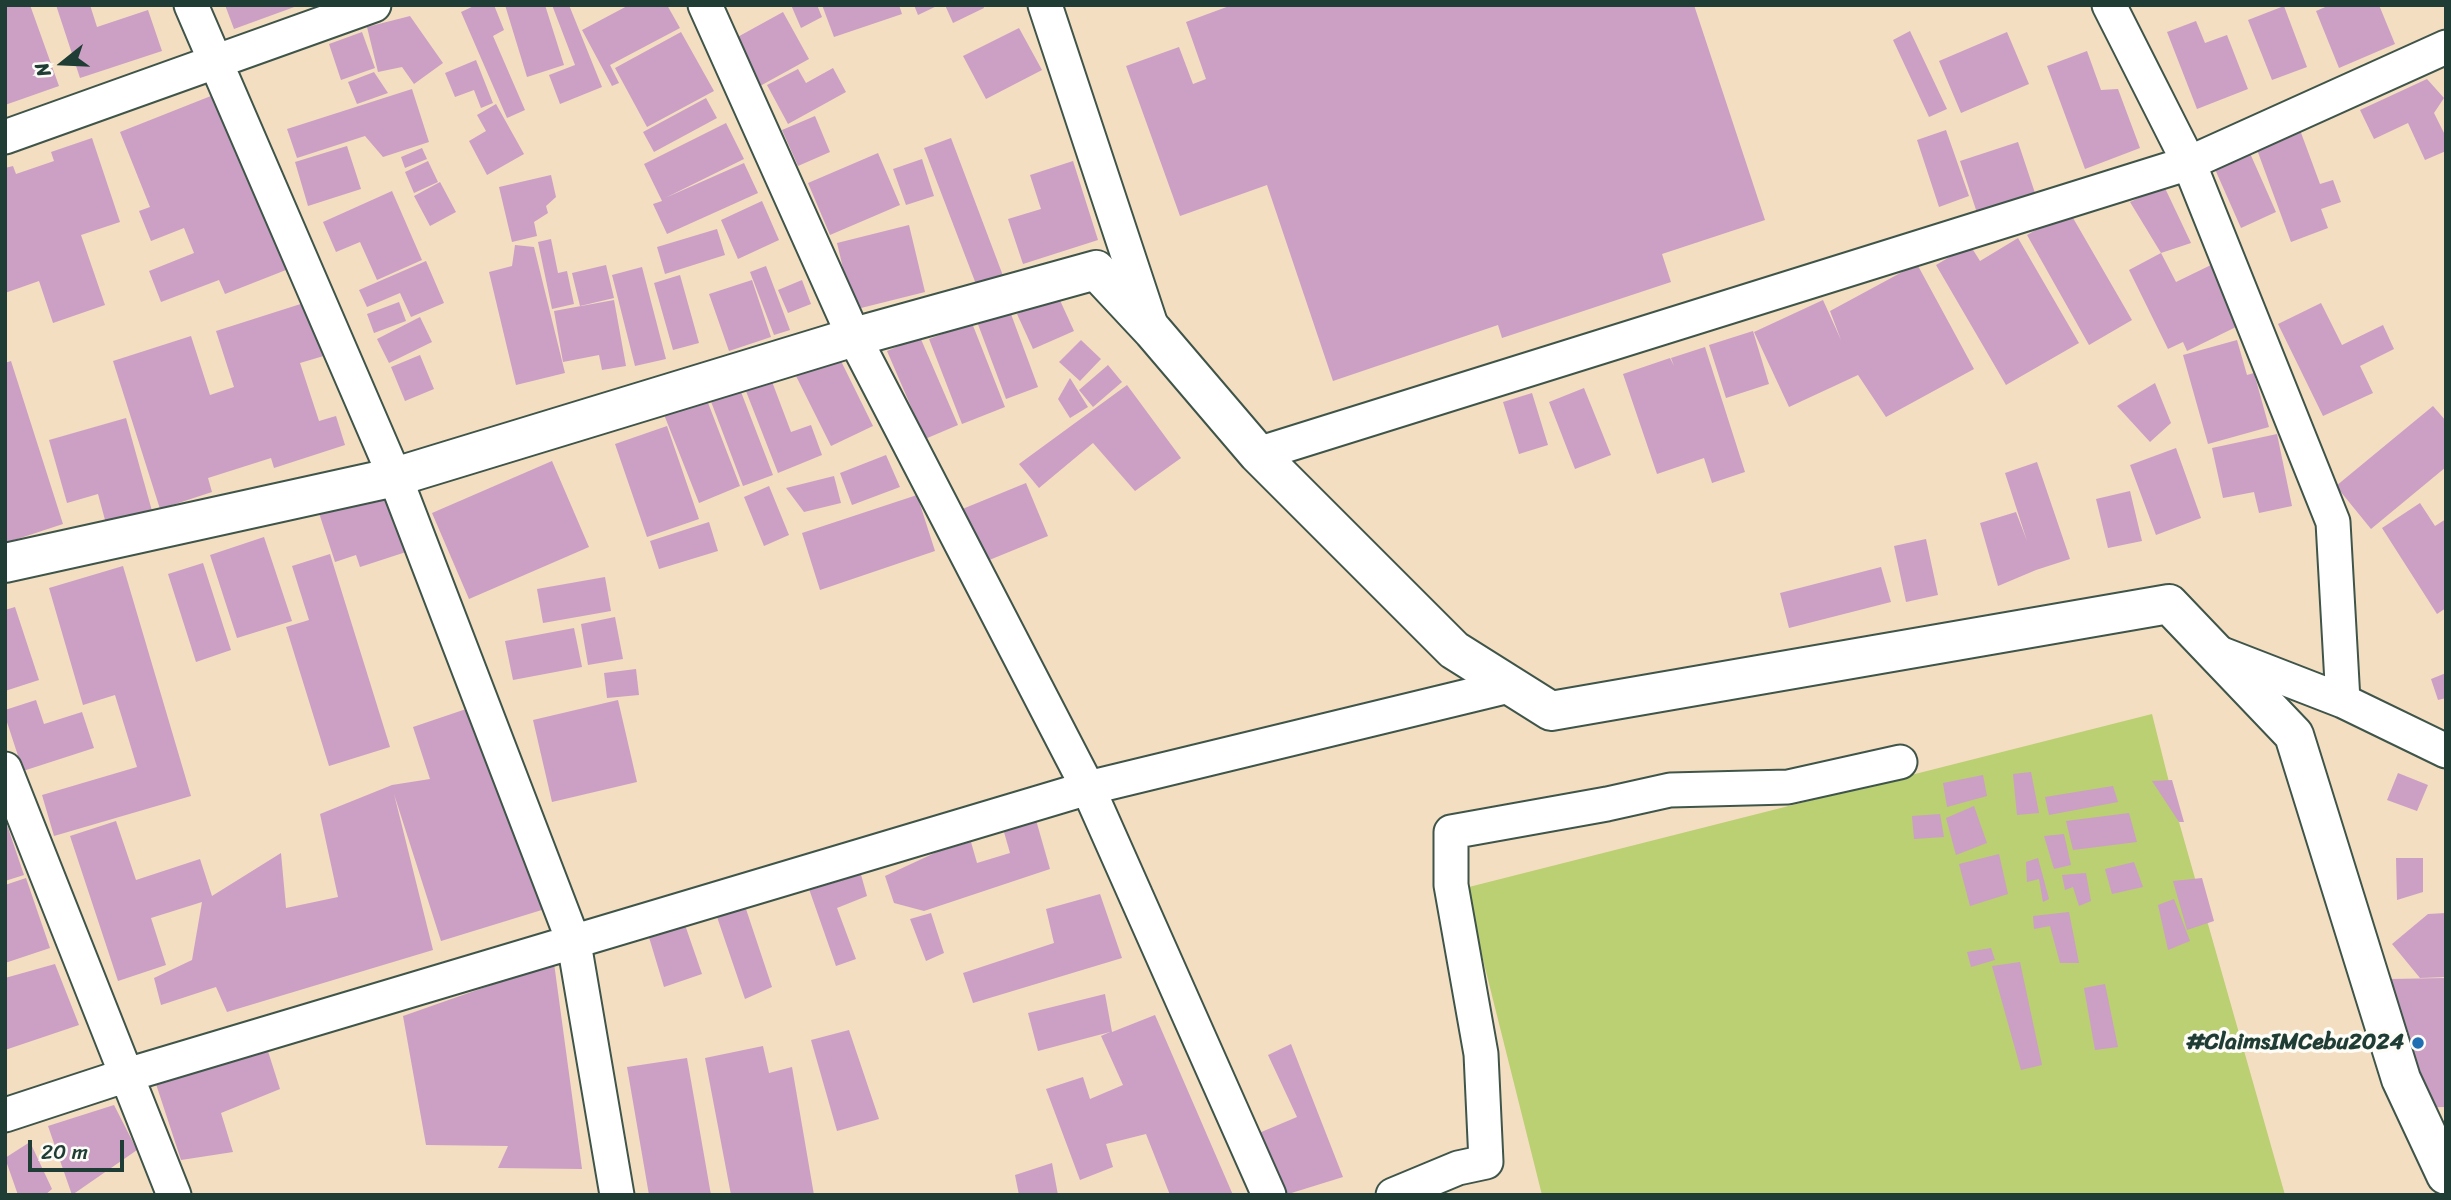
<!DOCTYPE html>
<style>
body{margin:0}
#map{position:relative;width:2451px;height:1200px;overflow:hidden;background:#f3dec2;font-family:Sriracha,sans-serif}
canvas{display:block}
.frame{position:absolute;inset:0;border:7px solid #1f3d34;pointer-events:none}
.north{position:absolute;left:28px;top:28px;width:70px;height:70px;-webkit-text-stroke:5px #fdfcf7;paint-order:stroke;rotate:252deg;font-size:19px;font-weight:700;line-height:28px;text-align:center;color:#1f3d34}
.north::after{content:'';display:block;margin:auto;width:24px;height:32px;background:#1f3d34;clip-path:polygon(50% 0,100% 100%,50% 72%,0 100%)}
.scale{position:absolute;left:28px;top:1140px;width:96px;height:32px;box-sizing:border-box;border:4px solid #1f3d34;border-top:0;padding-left:9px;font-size:21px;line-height:24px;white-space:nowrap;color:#1f3d34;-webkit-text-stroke:5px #fdfcf7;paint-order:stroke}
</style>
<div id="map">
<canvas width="2451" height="1200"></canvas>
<div class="frame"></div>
<div class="north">N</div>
<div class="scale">20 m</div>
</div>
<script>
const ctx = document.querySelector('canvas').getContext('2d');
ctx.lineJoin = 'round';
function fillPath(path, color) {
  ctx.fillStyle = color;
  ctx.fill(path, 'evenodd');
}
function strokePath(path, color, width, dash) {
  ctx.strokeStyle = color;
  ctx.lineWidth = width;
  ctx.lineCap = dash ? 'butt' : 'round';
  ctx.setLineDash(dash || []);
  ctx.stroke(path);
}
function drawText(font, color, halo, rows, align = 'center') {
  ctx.font = font + ' Sriracha,sans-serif';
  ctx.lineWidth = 7;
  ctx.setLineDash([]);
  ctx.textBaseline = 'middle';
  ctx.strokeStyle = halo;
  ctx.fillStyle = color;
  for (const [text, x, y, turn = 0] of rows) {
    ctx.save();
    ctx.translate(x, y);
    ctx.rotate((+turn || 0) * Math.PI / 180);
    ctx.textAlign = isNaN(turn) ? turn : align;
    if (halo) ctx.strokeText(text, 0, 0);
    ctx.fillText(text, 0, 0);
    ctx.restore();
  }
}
const green = new Path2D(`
 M2152,714L2179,822L2285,1195H1542L1465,888Z`);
const building = new Path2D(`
 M5,5H30L59,86L5,105Z
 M56,5H90L97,27L148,10L162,51L80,78Z
 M225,5H297V6L234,29Z
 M476,5H494L504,30L493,36L525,110L507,118L461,12Z
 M505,5H545L564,65L527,77Z
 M552,5H569L602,87L560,104L549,75L575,65Z
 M629,5H667L680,28L610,65L619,83L612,86L582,30Z
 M791,5H817L822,17L801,28Z
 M822,5H899L902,14L834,37Z
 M914,5H939L918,15Z
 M945,5H983L984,8L953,23Z
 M1232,5H1694L1765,220L1662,254L1671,282L1502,338L1498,325L1333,381L1267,185L1180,216L1126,66L1179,47L1193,84L1206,79L1186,22Z
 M2330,5H2379L2395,44L2339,68L2316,11Z
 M2284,6L2307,67L2272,80L2248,20Z
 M783,12L809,59L760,86L734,39Z
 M410,16L443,63L414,84L402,67L378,72L367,27Z
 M2196,21L2205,43L2227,35L2248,89L2197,109L2167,32Z
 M1019,28L1042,70L986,99L963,56Z
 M1910,31L1947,109L1929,117L1893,40Z
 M362,32L375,68L341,80L329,44Z
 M681,32L714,91L647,127L615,68Z
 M2007,32L2029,84L1961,113L1939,61Z
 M2087,51L2101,90L2118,89L2140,148L2085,169L2047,66Z
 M476,60L493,103L481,108L474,90L455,97L445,73Z
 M833,68L846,92L788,124L767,85L798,69L806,83Z
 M374,72L388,93L357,104L348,82Z
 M2427,79L2444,98L2434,113L2446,137V151L2425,160L2408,123L2374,139L2360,110Z
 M412,89L429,142L383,157L365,136L297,158L287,129Z
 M221,92L291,268L225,294L219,280L161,302L149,271L194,253L184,228L151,241L139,211L150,207L120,132Z
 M706,98L717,118L654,152L643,132Z
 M496,104L524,154L487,175L469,141L486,131L477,115Z
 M815,116L830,152L798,166L782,130Z
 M726,123L744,159L665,198L744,163L758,193L667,234L653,204L662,201L644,164Z
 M1946,130L1969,196L1939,207L1917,140Z
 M2300,130L2320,184L2333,180L2341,202L2321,209L2328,228L2291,242L2256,147Z
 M92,138L120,222L81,235L105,305L53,323L39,281L5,293V168L13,166L16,174L54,161L51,152Z
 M951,138L1005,281L979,292L924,148Z
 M2018,142L2036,196L1978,216L1960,161Z
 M347,146L361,189L308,206L295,162Z
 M422,148L427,159L405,168L401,157Z
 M2249,151L2276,212L2241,228L2214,167Z
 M878,153L900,205L830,235L808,183Z
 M922,159L934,196L906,205L893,169Z
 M428,161L438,182L414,193L405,172Z
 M1073,161L1098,240L1023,264L1008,219L1041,209L1030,175Z
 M551,175L556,197L546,206L548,213L534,222L537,236L512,242L499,187Z
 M440,182L456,212L430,226L414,196Z
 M2164,186L2191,243L2161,253L2130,202Z
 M392,191L422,260L377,280L360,242L336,252L323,222Z
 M762,201L779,240L738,259L721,220Z
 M2069,211L2132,320L2089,345L2027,235Z
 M909,225L925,292L853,310L837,243Z
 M717,229L725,255L665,274L657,247Z
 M2018,238L2079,343L2006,385L1936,265L1970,245L1980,261Z
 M551,239L558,273L567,271L574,304L552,309L538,242Z
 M515,245L534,247L565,373L516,385L489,272L512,266Z
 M2161,253L2176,282L2211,265L2240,325L2187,351L2183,342L2168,349L2129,270Z
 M426,261L444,303L411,317L400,293L367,307L359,290Z
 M1917,264L1974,369L1886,417L1858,375L1789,407L1754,332L1823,300L1841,340L1830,311Z
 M606,265L614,298L580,306L572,273Z
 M766,266L790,330L774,335L750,272Z
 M642,267L666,359L635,366L612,275Z
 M680,275L699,343L673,350L654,283Z
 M752,280L771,337L729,351L709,294Z
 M802,280L811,304L788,313L778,290Z
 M1058,296L1074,331L1033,349L1017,314Z
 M614,300L626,366L602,370L599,355L563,362L554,311Z
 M310,301L327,355L300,363L319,421L336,416L345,445L274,468L271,458L208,478L212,492L160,509L113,361L191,336L210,395L234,387L216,331Z
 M399,302L406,321L374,333L367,314Z
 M2321,303L2342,345L2383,325L2394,349L2360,366L2373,393L2323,416L2278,324Z
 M1008,306L1038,387L1006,399L976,319Z
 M420,317L432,342L389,363L377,339Z
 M972,323L1005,407L962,424L929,339Z
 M1753,331L1769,384L1726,398L1709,345Z
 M920,337L958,425L925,439L887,351Z
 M1081,340L1101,359L1080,381L1059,362Z
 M2237,340L2247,375L2254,373L2269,427L2208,444L2183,355Z
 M1705,347L1745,472L1712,483L1704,458L1657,474L1623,374L1670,358L1674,366L1671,358Z
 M420,355L434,389L405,401L391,367Z
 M838,355L873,426L831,446L796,376Z
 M11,361L63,524L5,543V363Z
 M1108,365L1122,382L1093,407L1079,390Z
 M768,371L791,432L811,425L822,455L778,473L742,381Z
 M1070,378L1088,407L1070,418L1058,399Z
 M736,379L773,475L743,486L707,391Z
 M2155,383L2171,423L2150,442L2117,406Z
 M1127,385L1181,458L1135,491L1093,443L1039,488L1019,464Z
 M1584,388L1611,455L1575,469L1549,402Z
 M1532,393L1548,445L1519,454L1503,402Z
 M705,395L740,486L699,503L663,412Z
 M2433,406L2446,421V467L2371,529L2336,486Z
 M126,418L154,518L108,531L98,494L67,503L49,440Z
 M667,426L699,519L647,537L615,444Z
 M2277,434L2292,506L2259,513L2254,492L2223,498L2212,448Z
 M2176,448L2201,518L2156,535L2130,465Z
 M886,455L900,487L852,505L840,473Z
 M552,461L589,547L469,599L432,513Z
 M2037,462L2070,559L2036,570L1998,586L1980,523L2016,512L2027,541L2005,473Z
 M834,476L841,503L804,512L786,488Z
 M1026,483L1048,536L982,563L960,510Z
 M769,486L789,535L764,546L744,497Z
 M389,487L409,551L360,567L356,555L335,562L318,510Z
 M2130,491L2142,541L2108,548L2096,499Z
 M917,495L935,551L820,590L802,533Z
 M2420,503L2435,526L2446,519V608L2437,614L2382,528Z
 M709,522L718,551L659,569L650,541Z
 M264,537L292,621L237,638L210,555Z
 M1926,539L1938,595L1906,602L1894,546Z
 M330,554L390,747L329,766L286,627L309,620L292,566Z
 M203,563L231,650L196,662L168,574Z
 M123,566L191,796L54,836L42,795L137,767L115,695L83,705L49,588Z
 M1881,567L1891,602L1789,628L1780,593Z
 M605,577L611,611L543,623L537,589Z
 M15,607L39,680L5,691V610Z
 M615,617L623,659L588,665L581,624Z
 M574,628L582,667L513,680L505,641Z
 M636,669L639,695L607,698L604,673Z
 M2446,673V698L2438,700L2431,679Z
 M36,700L44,724L82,712L94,748L23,771L5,716V710Z
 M618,700L637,782L552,802L533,720Z
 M475,706L545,909L441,941L394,794L433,950L227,1012L216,987L161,1005L154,978L192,960L202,902L151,918L166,965L118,981L70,836L116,821L136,880L200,859L212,896L281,853L286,908L338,897L320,814L392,785L430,779L413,727Z
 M2031,772L2039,813L2017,815L2013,774Z
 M2398,773L2428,785L2417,811L2387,800Z
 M1983,775L1987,796L1947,807L1943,783Z
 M2172,780L2184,822H2179L2152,781Z
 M2113,786L2118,802L2049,815L2045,797Z
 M1974,806L1987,843L1956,855L1946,818Z
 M2129,813L2137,842L2073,850L2066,821Z
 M1940,814L1944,837L1914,839L1912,816Z
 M5,819L24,875L5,881Z
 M1036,820L1050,869L924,911L894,903L885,876L939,851L971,842L977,863L1010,853L1004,832Z
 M2064,834L2071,865L2054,869L2044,836Z
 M1999,854L2008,894L1970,906L1959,864Z
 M2038,858L2049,899L2043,902L2039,879L2027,882L2026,862Z
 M2396,858H2423V892L2397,900Z
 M2134,862L2143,887L2112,894L2105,869Z
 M860,871L867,896L837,908L856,959L836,966L809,889Z
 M2086,873L2091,901L2079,906L2073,887L2065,890L2062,875Z
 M26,878L50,948L5,963V885Z
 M2202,878L2214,921L2187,930L2173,881Z
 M1100,894L1122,958L973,1003L963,973L1054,943L1046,909Z
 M2174,899L2190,941L2168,950L2158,905Z
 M745,906L772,987L745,999L717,917Z
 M2069,912L2079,963H2060L2050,926L2034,929L2033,916Z
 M931,913L944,953L926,961L910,919Z
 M2446,913V977L2420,978L2392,944L2428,914Z
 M684,922L702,974L664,987L648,934Z
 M1991,948L1995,960L1971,967L1967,952Z
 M2020,962L2042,1065L2021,1070L1992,966Z
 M554,963L582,1169L498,1168L508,1146L426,1145L403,1016Z
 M55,964L79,1025L5,1050V978Z
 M2446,978V1107L2392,1108L2390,979Z
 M2105,984L2118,1047L2095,1050L2084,988Z
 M1105,994L1112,1032L1155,1015L1233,1195H1170L1146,1134L1106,1144L1113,1167L1080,1180L1046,1089L1083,1077L1090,1099L1123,1085L1101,1036L1110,1032L1038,1051L1028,1013Z
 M849,1030L879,1119L837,1131L811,1040Z
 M1291,1044L1343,1177L1285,1195L1259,1133L1297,1117L1268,1055Z
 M266,1045L280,1089L221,1113L233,1152L181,1160L156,1084Z
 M763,1046L769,1073L792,1067L814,1195H731L705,1058Z
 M687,1058L711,1195H649L627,1067Z
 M114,1105L137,1150L72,1195L48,1126Z
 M30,1142L52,1189L45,1195H18L5,1158Z
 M1052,1163L1058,1195H1019L1015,1175Z`);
const minor = new Path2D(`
 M191,5L395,477L574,943L617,1195
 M705,5L854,337L1088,788L1269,1195
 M1045,5L1152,328
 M2109,5L2189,163L2333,522L2343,701
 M5,137L374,5
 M1258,454L2189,163L2446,47
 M2214,651L2343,701L2446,751
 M5,769L174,1195
 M5,1115L127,1075L1088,788L1509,686
 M1393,1195L1458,1168L1486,1162L1481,1054L1451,885V832L1607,804L1670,790L1788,787L1900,762`);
const tertiary = new Path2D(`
 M5,563L395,477L854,337L1096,270L1153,331L1258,454L1454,650L1551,711L2169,604L2294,735L2401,1079L2446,1175`);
const markers = [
 [2418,1043,7,"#1f6fb2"]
];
const poiNames = [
 ["#ClaimsIMCebu2024",2404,1043]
];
fillPath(green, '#bbcf73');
fillPath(building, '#cc9fc5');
strokePath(minor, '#3f5549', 37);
strokePath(tertiary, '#3f5549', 42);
strokePath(minor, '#fff', 33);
strokePath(tertiary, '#fff', 38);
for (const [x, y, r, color] of markers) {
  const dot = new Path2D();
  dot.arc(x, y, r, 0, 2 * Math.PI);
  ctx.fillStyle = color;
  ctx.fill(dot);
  strokePath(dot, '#fdfcf7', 2.5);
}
drawText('bold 23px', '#1f3d34', '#fdfcf7', poiNames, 'right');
</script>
